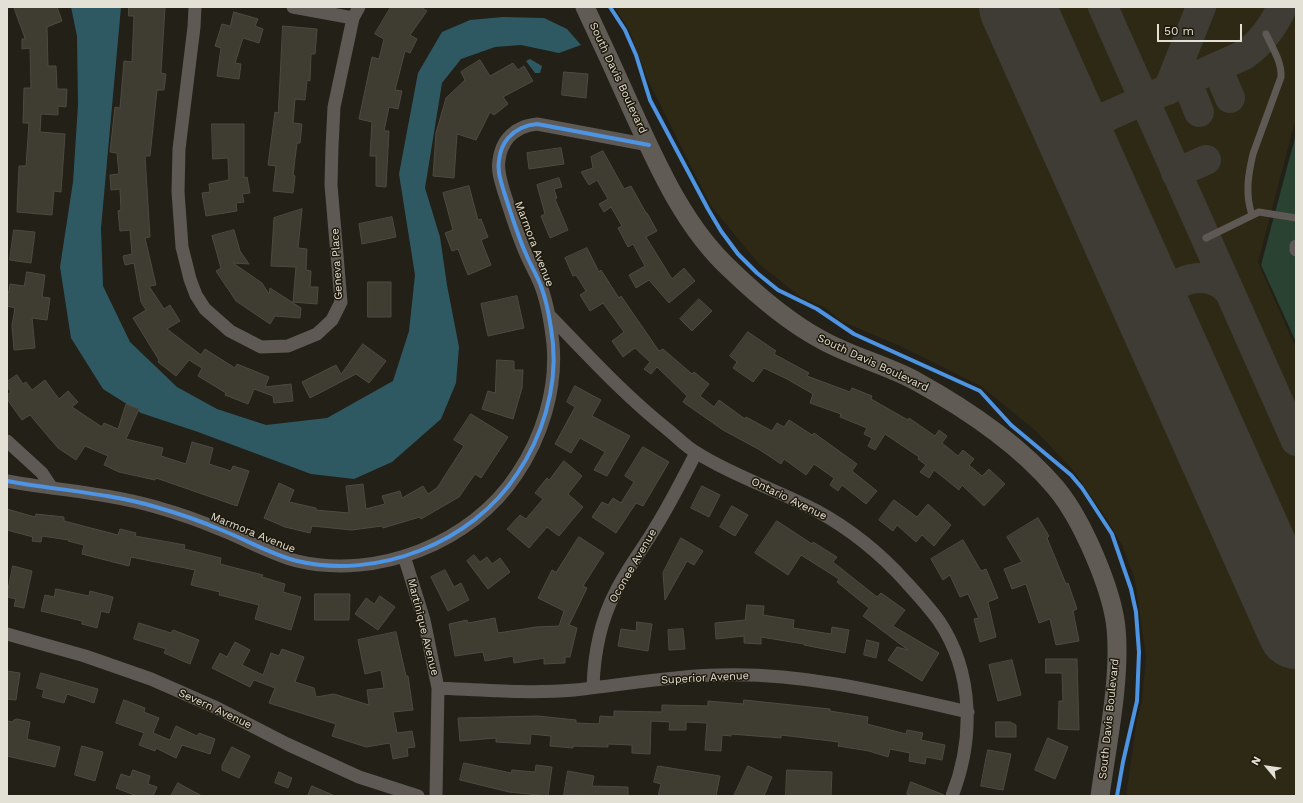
<!DOCTYPE html>
<style>
body{margin:0}
#map{position:relative;width:1303px;height:803px;overflow:hidden;background:#232018;font-family:"Work Sans",sans-serif}
canvas{display:block}
.frame{position:absolute;inset:0;border:8px solid #e3e0d6;pointer-events:none}
.north{position:absolute;left:1247px;top:747px;width:40px;height:40px;-webkit-text-stroke:3px #1e190b;paint-order:stroke;rotate:299deg;font-size:11px;font-weight:700;line-height:16px;text-align:center;color:#e3e0d6}
.north::after{content:'';display:block;margin:auto;width:14px;height:18px;background:#e3e0d6;clip-path:polygon(50% 0,100% 100%,50% 72%,0 100%)}
.scale{position:absolute;left:1157px;top:24px;width:85px;height:18px;box-sizing:border-box;border:2px solid #e3e0d6;border-top:0;padding-left:5px;font-size:12px;line-height:14px;white-space:nowrap;color:#e3e0d6;-webkit-text-stroke:3px #1e190b;paint-order:stroke}
</style>
<div id="map">
<canvas width="1303" height="803"></canvas>
<div class="frame"></div>
<div class="north">N</div>
<div class="scale">50 m</div>
</div>
<script>
const ctx = document.querySelector('canvas').getContext('2d');
ctx.lineJoin = 'round';
function fillPath(path, color) {
  ctx.fillStyle = color;
  ctx.fill(path, 'evenodd');
}
function strokePath(path, color, width, dash) {
  ctx.strokeStyle = color;
  ctx.lineWidth = width;
  ctx.lineCap = dash ? 'butt' : 'round';
  ctx.setLineDash(dash || []);
  ctx.stroke(path);
}
function drawText(font, color, halo, rows, align = 'center') {
  ctx.font = font + ' "Work Sans",sans-serif';
  ctx.lineWidth = 3;
  ctx.setLineDash([]);
  ctx.textBaseline = 'middle';
  ctx.strokeStyle = halo;
  ctx.fillStyle = color;
  for (const [text, x, y, turn = 0] of rows) {
    ctx.save();
    ctx.translate(x, y);
    ctx.rotate((+turn || 0) * Math.PI / 180);
    ctx.textAlign = isNaN(turn) ? turn : align;
    if (halo) ctx.strokeText(text, 0, 0);
    ctx.fillText(text, 0, 0);
    ctx.restore();
  }
}
const built = new Path2D(`
 M615,7H1296V118L1258,262L1296,348V796H1126L1137,719L1142,701L1146,657L1135,580L1123,547L1107,519L1073,470L1037,432L981,386L900,346L841,321L826,308L802,298L759,264L711,206L647,78L630,32Z`);
const green = new Path2D(`
 M1296,134V342L1261,265Z`);
const water = new Path2D(`
 M71,7H121L101,228L103,286L130,342L177,387L217,409L266,425L327,418L393,381L409,331L415,275L399,174L418,73L442,32L470,20L503,17L544,18L567,29L581,45L559,53L521,45L495,47L461,59L442,83L425,188L440,237L447,285L459,347L456,383L441,419L392,462L354,479L311,474L198,432L141,413L103,389L71,338L60,267L73,182L78,105L77,36Z
 M530,59L542,66L540,73H535L526,61Z`);
const taxiway = new Path2D(`
 M1103,7L1296,441
 M1217,68L1230,98
 M1187,82L1199,112
 M1053,87C1071,107 1075,124 1108,116C1081,134 1091,152 1094,178
 M1168,90L1201,7
 M1108,116L1244,55C1261,43 1273,27 1282,7
 M1176,173L1206,160
 M1134,267C1145,281 1156,292 1176,287
 M1162,331C1161,323 1158,315 1161,306C1168,277 1212,267 1230,293
 M1267,566L1296,573`);
const runway = new Path2D(`
 M1017,7L1296,631`);
const building = new Path2D(`
 M14,7H57L62,21L47,27L48,66H56L57,89H67L66,107L58,106V115L41,114L40,132L65,134L61,192L54,191L52,215L17,212L19,166H26L29,123H23L24,88H31L30,48L22,49V39H25Z
 M129,7H165L161,73L166,74L164,90H157L150,156H145L150,237L145,238L156,285L149,286L164,309L170,305L180,321L167,329L201,355L205,349L235,368L237,364L269,377L265,387L291,384L293,401L274,403L273,396L254,389L248,404L225,395L226,393L198,376L202,368L189,360L176,376L158,362L159,360L133,318L146,310L141,302L134,263L125,265L123,256L132,254L130,230L120,231L118,211L121,210L120,189L111,190L110,175L119,174L117,153L110,152L115,107L120,108L124,61L132,62L134,16H129Z
 M391,7H421L427,11L410,35L417,39L410,53L405,51L395,90L402,91L398,109L389,107L384,131H389L386,187L376,186V156H370L372,122L359,119L372,57L379,59L384,39L375,34Z
 M234,12L258,19L255,26L263,29L259,43L243,38L235,63L241,64L239,79L217,76L221,48L215,46L222,24L230,26Z
 M283,26L317,29L315,54H311L310,81L307,80L305,100L295,99L293,123L302,124L300,143H297L293,175L295,176L293,193L273,191L276,166L268,165L275,112L278,113Z
 M480,60L490,76L513,63L518,70L524,66L533,81L503,97L508,104L494,115L490,112L476,140L457,134L454,178L433,176L436,133L446,98L465,80L461,72Z
 M564,72L588,74L586,98L562,95Z
 M212,124H244V178L247,177L250,193L242,194L244,202L236,203L237,211L206,216L202,193L210,192L209,184L229,180L228,158L213,159Z
 M561,148L564,164L529,169L527,153Z
 M603,151L624,189L631,186L646,213H647L657,231L646,237L672,279L684,268L695,281L669,303L649,280L636,288L629,275L645,266L633,244L628,247L618,228L622,226L611,207L604,212L599,204L608,199L597,180L589,185L581,172L593,168L591,157Z
 M559,178L562,187L554,189L557,198L555,199L568,230L550,238L541,216L545,214L537,185Z
 M469,186L478,220L481,219L488,237L481,240L491,265L468,275L458,249L452,251L445,233L453,230L443,193Z
 M302,209L298,248L307,249L306,270L311,271L310,287H318L317,304L293,302L296,267L271,266L274,218Z
 M392,217L396,237L362,244L359,224Z
 M14,230L35,232L31,263L10,260Z
 M234,230L240,251L249,264L233,263L262,283L269,294L270,288L301,308L300,318L275,316L270,324L236,301L216,271L221,268L212,236Z
 M587,248L599,272L601,270L619,298L621,296L659,351L663,349L692,374L694,372L709,384L700,396L714,407L719,400L745,419L746,417L772,431L777,423L784,427L789,420L812,435L814,433L857,464L852,471L877,491L866,504L842,485L838,491L830,485L834,478L814,464L806,475L784,459L781,464L760,450L723,430L683,402L687,396L657,367L651,374L644,369L650,362L635,348L623,357L612,341L624,332L603,303L590,311L580,295L586,291L576,275L573,276L565,258Z
 M27,272L45,275L42,297L50,298L47,320L32,318L35,348L14,350L12,325L15,308L7,306V291L9,292L10,284L24,286Z
 M368,282H391V317H368Z
 M517,296L524,328L488,336L481,304Z
 M699,299L712,311L692,331L680,319Z
 M748,332L776,351L774,354L809,373L807,376L850,392L852,388L872,396L871,399L908,420L909,418L935,436L939,430L947,436L942,443L958,456L963,450L974,459L969,465L982,476L989,469L1005,484L984,506L962,485L959,490L934,470L929,478L920,472L926,465L918,459L919,457L885,434L875,450L868,446L872,438L864,434L867,428L840,417L841,414L810,403L813,394L787,379L764,368L753,382L733,368L737,362L730,356Z
 M363,344L386,361L369,383L356,374L310,398L302,382L336,365L341,374Z
 M497,360L514,361V370H523L522,388L513,419L482,409L488,391L495,393Z
 M17,375L23,384L26,382L32,390L45,380L59,399L68,391L78,402L72,407L102,427L104,423L118,429L126,404L139,409L126,439L163,448L161,456L186,464L192,442L213,448L209,464L231,471L233,466L249,471L237,506L156,478L155,480L119,472L104,465L108,456L85,446L76,460L58,448L30,415L22,420L7,399V395L11,392L7,386V382Z
 M575,386L601,400L592,416L630,436L607,476L594,470L605,452L580,438L571,453L555,444L575,407L567,402Z
 M471,414L508,437L481,478L475,474L459,497L421,519L420,517L383,528L382,526L352,530L312,526L310,533L285,527L264,518L279,483L294,490L289,502L316,508V510L349,513L346,486L363,484L366,509L385,504L382,496L400,491L402,498L423,486L428,494L437,488L464,446L454,440Z
 M643,447L669,462L643,506L636,503L616,533L592,517L602,502L608,505L613,498L621,503L634,482L625,476Z
 M564,461L582,476L568,494L583,507L559,536L547,527L529,548L507,529L520,515L526,519L543,499L535,493L547,478L549,480Z
 M702,486L720,495L709,517L691,508Z
 M894,500L917,517L928,504L951,525L934,546L922,535L916,542L897,525L893,531L879,520Z
 M732,506L748,515L735,536L720,527Z
 M7,509L35,517L36,514L64,517V521L118,535L120,529L136,533L135,536L185,545L184,549L221,558L220,564L263,575L262,577L285,584L283,592L301,597L291,630L255,619L259,605L219,595L220,592L191,585L195,570L131,557L129,566L113,562L82,554L84,545L68,541L69,540L42,536L41,542L32,541L33,537L7,530Z
 M1038,518L1049,536L1047,538L1066,584L1068,583L1077,609L1073,611L1079,641L1056,645L1050,619L1039,623L1026,584L1012,589L1004,569L1022,562L1007,537Z
 M777,521L812,544L813,542L837,557L833,562L877,597L881,593L905,610L893,626L939,653L922,681L888,660L897,647L908,650L863,616L869,608L837,582L839,579L801,555L788,575L755,553Z
 M579,537L604,553L583,586L587,588L569,625L577,628L570,657H565V663L544,664V658L514,663L513,656L485,661L483,652L455,656L449,624L467,620L468,623L495,618L498,633L536,627L559,626L564,611L538,598L552,570L556,572Z
 M681,538L703,551L694,565L687,561L665,600L663,573Z
 M963,540L981,571L986,569L998,598L988,602L996,637L980,642L974,619L979,618L968,594L960,597L950,575L943,580L931,559Z
 M474,555L480,562L487,557L492,564L500,558L510,572L488,589L467,561Z
 M13,566L32,571L24,608L14,606L16,599L7,597Z
 M445,570L454,587L461,583L469,600L448,611L431,577Z
 M56,589L89,596L90,591L113,597L109,613L101,611L97,628L82,624V621L41,611L45,595L54,597Z
 M315,594H350L349,620H315Z
 M380,596L395,607L378,630L355,614L366,598L374,604Z
 M747,605L764,606L763,615L794,620L793,628L831,634L832,627L849,630L845,653L804,645V644L761,637V644L744,643V636L716,639L715,623L745,620Z
 M637,622L652,624L648,651L618,646L621,629L636,631Z
 M139,623L171,633L173,630L199,640L190,664L164,653L166,649L134,639Z
 M683,629L685,649L669,650L668,630Z
 M396,632L406,676H408L413,710L393,712L397,733L412,731L415,747L407,748L408,756L393,759L390,743L366,747L332,736L336,724L269,703L275,688L254,680L250,687L212,668L220,653L227,657L235,642L250,650L242,665L263,675L271,653L279,656L282,649L304,657L295,682L314,688L316,697L334,694L369,705L367,690L384,688L381,670L365,674L358,640Z
 M867,640L879,643L876,658L864,655Z
 M1046,659H1077L1079,730L1058,729L1059,701H1063L1062,673H1046Z
 M1012,660L1021,695L998,701L989,665Z
 M7,671L20,673L16,700L7,699Z
 M41,673L98,689L94,703L67,694L64,703L42,697L44,690L37,688Z
 M124,700L145,708L144,712L159,718L153,733L170,740L176,726L197,736L199,733L215,739L210,754L182,745L176,758L156,748L155,751L139,745L144,733L116,723Z
 M744,700L830,709V711L868,717L867,724L906,734L907,730L923,733L921,740L945,745L942,760L926,757L925,764L909,761L910,753L890,749L888,757L869,751L838,746L839,742L781,735V738L731,734V736L722,735L721,751L705,750L707,723L686,722V730H669L670,722L651,721L650,754L632,753V745L608,744V747L573,746V748L550,746L551,736L531,734L530,744L496,742V738L460,741L458,718L538,716L576,720V723L599,724L600,716L614,717V711L662,712V705L708,706V701L743,704Z
 M17,719L30,722L27,739L60,747L55,767L7,756V721L13,722L14,720Z
 M996,722H1010L1016,725V737H996Z
 M1048,738L1068,747L1055,779L1035,770Z
 M82,746L103,752L95,781L75,775Z
 M232,747L250,756L239,778L222,770V766Z
 M988,750L1011,754L1003,790L981,786Z
 M464,763L511,773L512,770L535,772L536,765L552,767L548,796L509,792L460,780Z
 M658,766L720,776L716,796H658L661,784L654,782Z
 M748,766L772,777L764,796H734Z
 M133,770L150,776L148,784L157,787L153,796H137L116,788L121,774L130,777Z
 M787,770L832,772L831,796H786Z
 M568,771L594,776L592,786L628,787V796L564,795Z
 M279,772L292,778L288,788L275,783Z
 M911,782L944,795V796H913L907,794Z
 M178,783L202,796H171Z
 M312,786L335,796H308Z`);
const lane = new Path2D(`
 M1252,215C1245,194 1248,175 1253,154L1281,77C1282,62 1272,47 1266,34
 M1206,238L1259,212L1296,218`);
const street = new Path2D(`
 M195,7L194,27L179,149L178,192L182,247L190,279L196,295L205,309L230,331L261,347L288,346L317,334L332,320L341,302L331,185L332,147L334,107L353,18L359,7
 M293,7L353,18
 M1296,246V250
 M549,315C587,354 624,395 667,429C677,437 686,447 697,453C735,477 778,490 817,511C850,529 881,554 906,582C917,594 929,607 939,621C974,673 974,740 952,796
 M7,441L42,473L52,488
 M7,481C56,490 108,493 156,507C177,513 198,520 219,529C245,539 270,554 297,561C377,580 472,543 517,474C542,437 557,389 553,344C551,326 548,306 542,289C538,277 531,266 526,254C517,234 511,213 504,192C501,181 497,171 499,160C500,152 503,144 508,138C516,129 525,125 537,124L649,145
 M404,556L424,620L438,688L436,796
 M7,634L85,656L151,679L217,708L287,744L359,777L418,796
 M593,687C594,655 600,622 615,593C626,570 642,550 655,528C670,504 683,478 696,453
 M438,688C483,690 529,694 574,690C622,685 670,676 718,675C803,672 886,693 968,712`);
const secondary = new Path2D(`
 M585,7C602,43 618,78 634,114C659,169 686,229 731,270C758,296 787,321 820,339C850,356 883,364 914,380C965,408 1018,443 1056,488C1075,511 1089,541 1100,569C1107,587 1114,608 1116,628C1121,679 1107,744 1100,796`);
const cycleway = new Path2D(`
 M610,7L625,30L636,55L650,100L708,209L721,231L738,254L757,273L778,290L817,309L854,334L980,391L1011,425L1071,475L1082,488L1112,534L1131,589L1136,612L1139,652L1137,701L1123,762L1117,796
 M7,481C56,490 108,493 156,507C177,513 198,520 219,529C245,539 270,554 297,561C377,580 472,543 517,474C542,437 557,389 553,344C551,326 548,306 542,289C538,277 531,266 526,254C517,234 511,213 504,192C501,181 497,171 499,160C500,152 503,144 508,138C516,129 525,125 537,124L649,145`);
const streetNames = [
 ["South Davis Boulevard",618,78,65],
 ["Marmora Avenue",534,244,69],
 ["Geneva Place",337,264,-93],
 ["South Davis Boulevard",873,363,25],
 ["Ontario Avenue",789,499,26],
 ["Marmora Avenue",253,533,22],
 ["Oconee Avenue",633,566,-60],
 ["Martinique Avenue",423,627,76],
 ["Superior Avenue",705,678,-3],
 ["Severn Avenue",215,709,25],
 ["South Davis Boulevard",1109,719,-84]
];
fillPath(built, '#2e2915');
fillPath(green, '#294231');
fillPath(water, '#2f5962');
strokePath(taxiway, '#3e3c35', 30);
strokePath(runway, '#3e3c35', 76);
fillPath(building, '#3f3c32');
strokePath(building, '#4d4a43', 1);
strokePath(lane, '#5e5954', 7);
strokePath(street, '#5e5954', 13);
strokePath(secondary, '#605c55', 19);
strokePath(cycleway, '#4d94e3', 4);
drawText('11px', '#e3e0d6', '#1e190b', streetNames);
</script>
